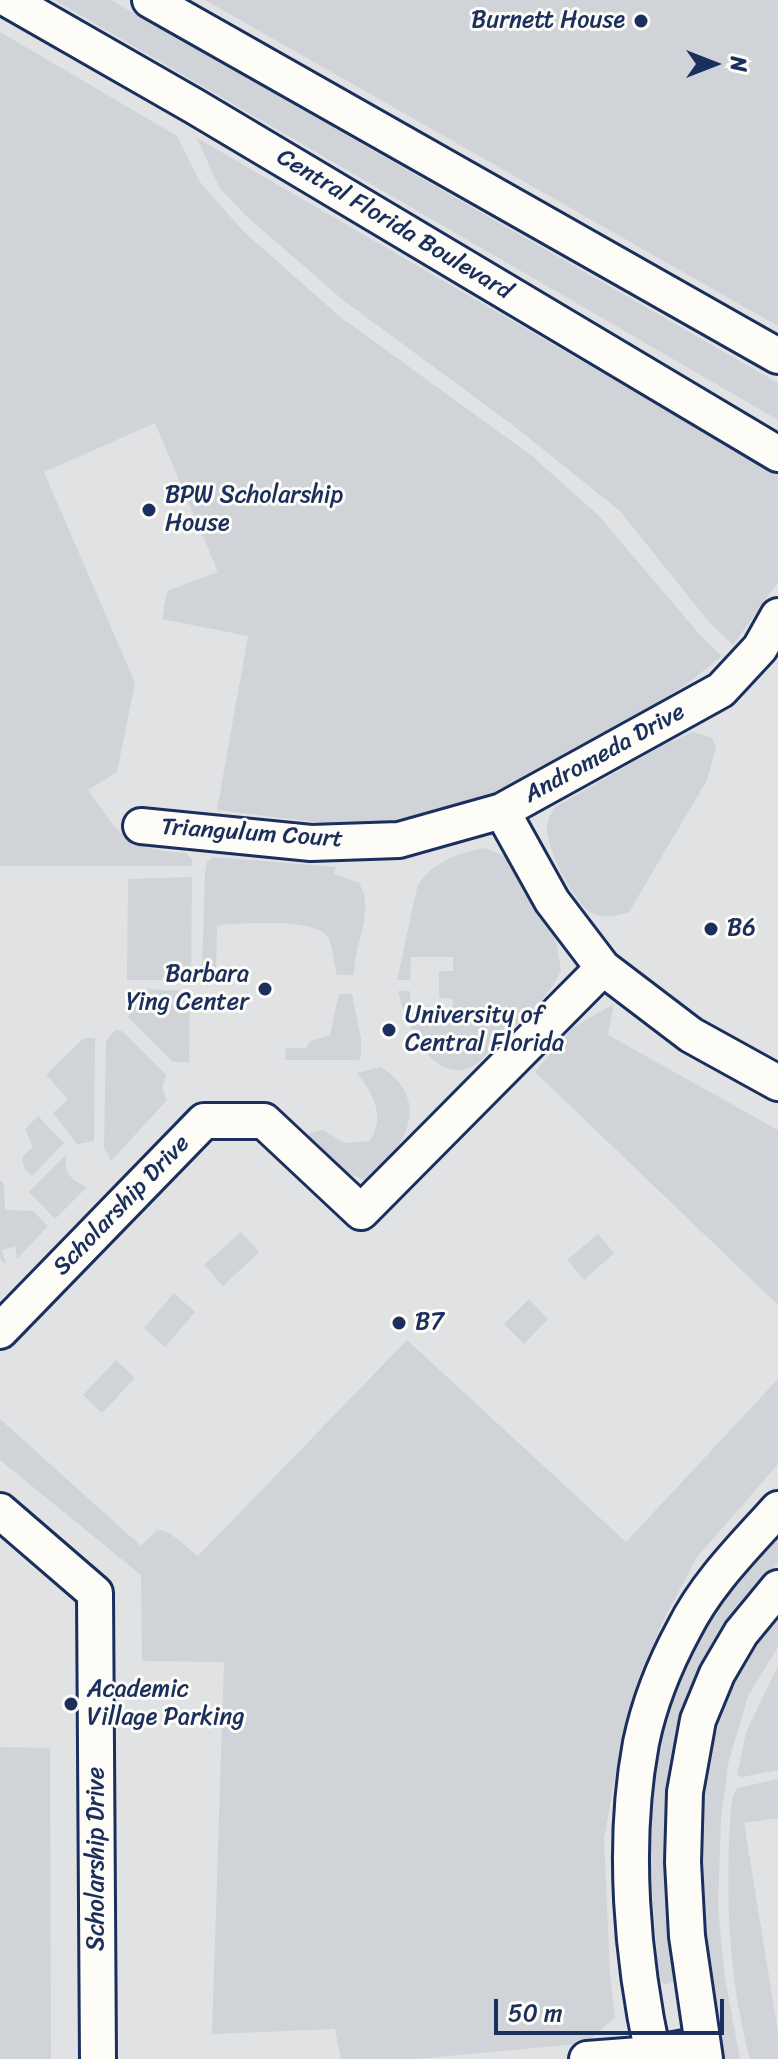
<!DOCTYPE html>
<style>
body{margin:0}
#map{position:relative;width:778px;height:2059px;overflow:hidden;background:#f0f0ee;font-family:Sriracha,sans-serif}
canvas{display:block}
.north{position:absolute;left:674px;top:24px;width:80px;height:80px;-webkit-text-stroke:6px #fdfcf7;paint-order:stroke;rotate:90deg;font-size:22px;font-weight:700;line-height:32px;text-align:center;color:#1b2f5e}
.north::after{content:'';display:block;margin:auto;width:28px;height:36px;background:#1b2f5e;clip-path:polygon(50% 0,100% 100%,50% 72%,0 100%)}
.scale{position:absolute;left:494px;top:1999px;width:230px;height:36px;box-sizing:border-box;border:4px solid #1b2f5e;border-top:0;padding-left:10px;font-size:24px;line-height:28px;white-space:nowrap;color:#1b2f5e;-webkit-text-stroke:6px #fdfcf7;paint-order:stroke}
</style>
<div id="map">
<canvas width="778" height="2059"></canvas>
<div class="north">N</div>
<div class="scale">50 m</div>
</div>
<script>
const ctx = document.querySelector('canvas').getContext('2d');
ctx.lineJoin = 'round';
function fillPath(path, color) {
  ctx.fillStyle = color;
  ctx.fill(path, 'evenodd');
}
function strokePath(path, color, width, dash) {
  ctx.strokeStyle = color;
  ctx.lineWidth = width;
  ctx.lineCap = dash ? 'butt' : 'round';
  ctx.setLineDash(dash || []);
  ctx.stroke(path);
}
function drawText(font, color, halo, rows, align = 'center') {
  ctx.font = font + ' Sriracha,sans-serif';
  ctx.lineWidth = 6;
  ctx.setLineDash([]);
  ctx.textBaseline = 'middle';
  ctx.strokeStyle = halo;
  ctx.fillStyle = color;
  for (const [text, x, y, turn = 0] of rows) {
    ctx.save();
    ctx.translate(x, y);
    ctx.rotate((+turn || 0) * Math.PI / 180);
    ctx.textAlign = isNaN(turn) ? turn : align;
    if (halo) ctx.strokeText(text, 0, 0);
    ctx.fillText(text, 0, 0);
    ctx.restore();
  }
}
const built = new Path2D(`
 M0,0H778V2059H0Z`);
const green = new Path2D(`
 M54,0H111L778,383V420Z
 M205,0H778V326Z
 M0,32L177,136L200,182L243,231L339,316L532,456L599,516L700,635L722,656L684,686L617,728L457,817L331,824L217,810L248,636L162,619L167,591L218,572L155,423L44,472L135,683L117,772L88,790C122,837 124,849 186,853L192,860V866H0Z
 M197,138L778,475V582L733,645L709,622L620,511L514,426L343,300L245,215L219,187Z
 M693,732L712,738L716,747L707,780L629,912C616,916 605,919 592,913C574,904 545,846 547,825C548,819 551,814 554,808L663,745Z
 M486,848L506,857L514,867L556,941L561,970C550,996 526,1016 505,1034C493,1044 484,1062 469,1068C430,1083 404,1018 398,991H410L411,1013H452L453,999L439,998V971H453V957H411L410,980H397L417,888C428,863 461,852 486,848Z
 M213,857L336,867L334,874L359,883C376,910 353,946 354,975H337C334,964 333,949 329,939C318,917 250,924 227,924L217,926L216,970L208,971L206,976L202,974L205,873L207,862Z
 M192,877L191,980H127L128,879Z
 M139,989L190,991L189,1062H173L128,1017L135,1007Z
 M339,994H352L361,1039V1057L358,1060H285L286,1048H306L309,1042L330,1035Z
 M614,1004L608,1035L778,1130V1305L535,1072L572,1028Z
 M115,1030L122,1031L166,1075L162,1088L167,1100L111,1161L104,1147L106,1042Z
 M84,1038H95L94,1141L77,1144L53,1113L68,1099L46,1075Z
 M381,1067C414,1089 418,1117 396,1149C387,1163 379,1172 364,1180L342,1170L309,1138L310,1133L323,1130L344,1143L370,1141C386,1115 373,1095 357,1073Z
 M38,1116L64,1143L32,1176C25,1171 22,1165 23,1156L33,1147L25,1129Z
 M67,1154C62,1172 71,1180 87,1187L55,1219L29,1192Z
 M0,1180L4,1184L5,1210L33,1211L48,1226L17,1259L15,1246L2,1250L6,1265L0,1259Z
 M241,1232L259,1252L223,1286L204,1265Z
 M598,1234L614,1253L584,1280L567,1260Z
 M174,1293L195,1312L165,1347L144,1328Z
 M529,1299L548,1319L524,1344L504,1324Z
 M407,1340L626,1542L778,1379V1464L697,1557L664,1619L638,1680L617,1764L604,1839L610,1974L615,2017L587,2043L416,2059H341L335,2029L212,2034L224,1662L142,1661L141,1575L0,1460V1419L141,1546L158,1529L171,1534L198,1556Z
 M116,1360L135,1378L102,1413L83,1395Z
 M778,1537V1563L730,1621L668,1887L674,1978L673,1982L665,1985L660,1980C652,1898 643,1811 662,1729C679,1655 727,1592 778,1537Z
 M778,1614V1647L748,1696L728,1764L721,1819L718,1908L725,1978L740,2059H725C694,1922 677,1726 778,1614Z
 M778,1666V1770L742,1777L737,1775L746,1732Z
 M0,1747L50,1748L51,2059H0Z
 M778,1779V1818L744,1823L778,2032V2059H750C728,1977 725,1891 731,1807L733,1795L737,1788Z`);
const minor = new Path2D(`
 M9,0L194,106L778,454
 M150,0L778,356
 M502,811L552,901L603,968L691,1035L778,1083
 M141,826L311,843L399,840L502,811L721,690L760,648L778,616
 M0,1331L204,1121H264L361,1212L603,968
 M0,1511L95,1593L98,2059
 M587,2059L652,2054L701,2045
 M654,2059C632,1960 622,1844 641,1743C649,1704 665,1664 684,1629C707,1583 744,1547 778,1509
 M705,2059L687,1936L683,1862L685,1792L698,1720L717,1674L741,1633L778,1588`);
const markers = [
 [641,21,8,"#1b2f5e"],
 [149,510,8,"#1b2f5e"],
 [711,929,8,"#1b2f5e"],
 [265,989,8,"#1b2f5e"],
 [389,1030,8,"#1b2f5e"],
 [399,1323,8,"#1b2f5e"],
 [71,1704,8,"#1b2f5e"]
];
const poiNames = [
 ["Burnett House",625,21,"right"],
 ["BPW Scholarship",165,496],
 ["House",165,524],
 ["B6",727,929],
 ["Barbara",249,975,"right"],
 ["Ying Center",249,1003,"right"],
 ["University of",405,1016],
 ["Central Florida",405,1044],
 ["B7",415,1323],
 ["Academic",87,1690],
 ["Village Parking",87,1718]
];
const streetNames = [
 ["Central Florida Boulevard",394,225,31],
 ["Andromeda Drive",605,754,-29],
 ["Triangulum Court",252,834,4],
 ["Scholarship Drive",122,1206,-46],
 ["Scholarship Drive",97,1859,-90]
];
fillPath(built, '#e0e2e3');
fillPath(green, '#d0d3d8');
strokePath(minor, '#1b2f5e', 40);
strokePath(minor, '#fdfcf7', 34);
for (const [x, y, r, color] of markers) {
  const dot = new Path2D();
  dot.arc(x, y, r, 0, 2 * Math.PI);
  ctx.fillStyle = color;
  ctx.fill(dot);
  strokePath(dot, '#fdfcf7', 3);
}
drawText('24px', '#1b2f5e', '#fdfcf7', poiNames, 'left');
drawText('24px', '#1b2f5e', '#fdfcf7', streetNames);
</script>
